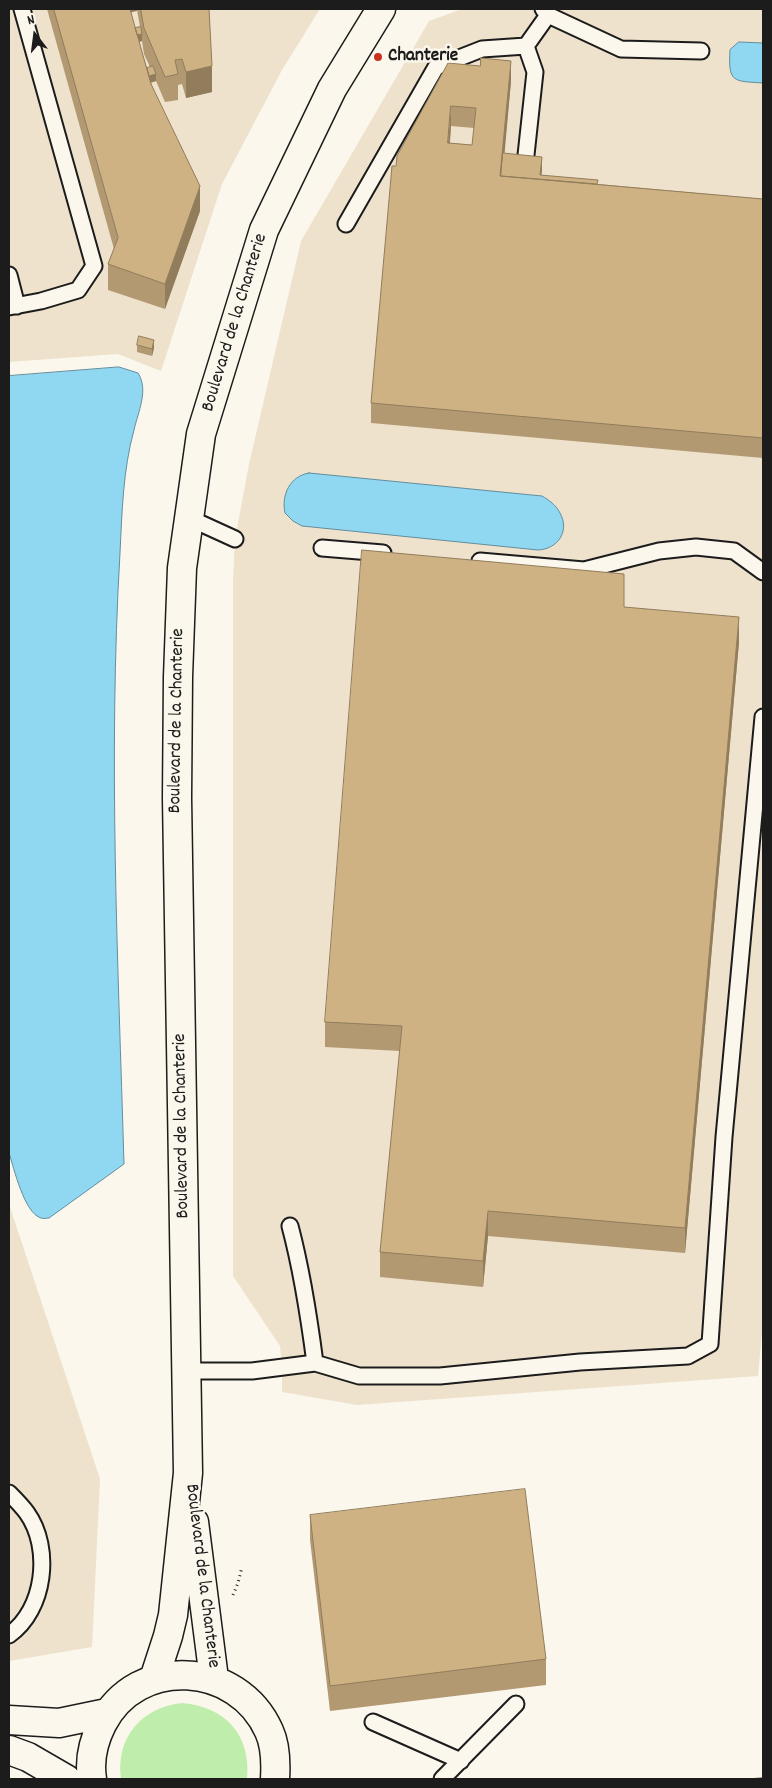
<!DOCTYPE html>
<style>
body{margin:0}
#map{position:relative;width:772px;height:1788px;overflow:hidden;background:#fbf7ec;font-family:Dekko,sans-serif}
canvas{display:block}
.frame{position:absolute;inset:0;border:10px solid #1c1c1c;pointer-events:none}
.north{position:absolute;left:10px;top:10px;width:50px;height:50px;-webkit-text-stroke:4px #fbf7ec;paint-order:stroke;rotate:345deg;font-size:14px;font-weight:700;line-height:20px;text-align:center;color:#1c1c1c}
.north::after{content:'';display:block;margin:auto;width:18px;height:22px;background:#1c1c1c;clip-path:polygon(50% 0,100% 100%,50% 72%,0 100%)}
</style>
<div id="map">
<canvas width="772" height="1788"></canvas>
<div class="frame"></div>
<div class="north">N</div>
</div>
<script>
const ctx = document.querySelector('canvas').getContext('2d');
ctx.lineJoin = 'round';
function fillPath(path, color) {
  ctx.fillStyle = color;
  ctx.fill(path, 'evenodd');
}
function strokePath(path, color, width, dash) {
  ctx.strokeStyle = color;
  ctx.lineWidth = width;
  ctx.lineCap = dash ? 'butt' : 'round';
  ctx.setLineDash(dash || []);
  ctx.stroke(path);
}
function drawText(font, color, halo, rows, align = 'center') {
  ctx.font = font + ' Dekko,sans-serif';
  ctx.lineWidth = 5;
  ctx.setLineDash([]);
  ctx.textBaseline = 'middle';
  ctx.strokeStyle = halo;
  ctx.fillStyle = color;
  for (const [text, x, y, turn = 0] of rows) {
    ctx.save();
    ctx.translate(x, y);
    ctx.rotate((+turn || 0) * Math.PI / 180);
    ctx.textAlign = isNaN(turn) ? turn : align;
    if (halo) ctx.strokeText(text, 0, 0);
    ctx.fillText(text, 0, 0);
    ctx.restore();
  }
}
const built = new Path2D(`
 M9,9H320L282,70L222,184L161,371L118,354L9,362Z
 M462,9H763V1321L758,1376L357,1405L282,1392V1367L280,1346L233,1276V581L235,539L249,464L301,241L429,21Z
 M9,1204L100,1479L92,1647L9,1661Z`);
const green = new Path2D(`
 M182,1703C226,1707 251,1735 247,1779H121C115,1738 142,1707 182,1703Z`);
const water = new Path2D(`
 M739,42L763,43V83C733,81 728,83 730,50Z
 M119,367L138,373C149,390 138,412 134,430C123,470 122,512 120,553C108,757 118,960 124,1164L49,1218C47,1218 43,1219 41,1218C24,1213 14,1168 9,1153V376Z
 M309,473L542,496C549,500 556,505 560,513C570,531 558,549 538,550L302,526L293,521L285,513C281,495 290,476 309,473Z`);
const path = new Path2D(`
 M233,1595L238,1583L242,1567`);
const service = new Path2D(`
 M548,15L621,49L701,51
 M526,46L535,72L526,155
 M346,224L436,67L482,49L526,46L548,15L543,9
 M9,275L17,306
 M9,307L41,301L78,290L94,266L22,9
 M189,518L235,539
 M322,548L383,553
 M480,561L584,570L659,551L696,547L734,551L763,572
 M290,1226C302,1271 309,1317 315,1363
 M187,1371H252L315,1363L359,1376H440L580,1362L688,1356L710,1344L724,1137L763,717
 M9,1493C15,1499 22,1506 27,1513C52,1548 45,1610 9,1635
 M373,1722L461,1761
 M442,1779L516,1704`);
const tertiary = new Path2D(`
 M194,1522L214,1679
 M154,1679L168,1636L173,1615L188,1473L177,798L178,677L182,568L201,434L264,230L332,89L381,9
 M9,1720L59,1723L107,1713
 M9,1750L28,1757L66,1779
 M92,1779C89,1760 93,1742 102,1724C137,1655 238,1661 269,1731C276,1746 276,1763 275,1779`);
const wall = new Path2D(`
 M47,9H209L212,92L186,98L182,84L178,85V100L165,102L156,81L151,83L200,211L165,309L108,290V264L114,249ZM137,10L140,27L135,28L131,12ZM142,41L144,54L150,67L147,68L139,42Z
 M448,63L511,81L504,153L542,171L541,175L598,184L763,199V458L371,423V403L396,166ZM451,126L474,128L472,145L450,143Z
 M137,345L154,348L152,356L137,352Z
 M624,607L739,642L685,1253L488,1236L483,1287L380,1277V1252L400,1051L325,1047V1022Z
 M310,1515L546,1659V1685L330,1711L310,1540Z`);
const shadedWall = new Path2D(`
 M124,9H137V11L124,14Z
 M142,34V41L132,44V36Z
 M511,61V81L502,182L500,176Z
 M212,66V92L186,98V72Z
 M156,74V81L144,84V77Z
 M451,106V126L448,163V143Z
 M542,157V171L540,185V175Z
 M200,186V211L165,309V284Z
 M154,340V348L152,356V349Z
 M739,617V642L685,1253V1228Z
 M488,1211V1236L483,1287V1261Z`);
const building = new Path2D(`
 M54,9H130L151,84L200,186L165,284L108,264L118,238Z
 M141,9H209L212,66L186,72L182,59L175,60L178,74L165,77L144,28Z
 M141,27L142,34L137,35L135,28Z
 M481,58L511,61L500,176L763,199V438L371,403L392,166H396L397,156L448,63L480,66ZM451,106L476,108L472,145L448,143Z
 M153,66L156,74L149,76L147,68Z
 M503,153L542,157L540,175L598,180L597,184L501,176Z
 M139,336L154,340L152,349L137,345Z
 M362,550L624,574V607L739,617L685,1228L488,1211L483,1261L380,1252L402,1026L325,1022Z
 M525,1489L546,1659L330,1686L310,1515Z
 M763,1778V1779H749Z`);
const markers = [
 [378,57,5,"#c8321e"]
];
const poiNames = [
 ["Chanterie",388,57]
];
const streetNames = [
 ["Boulevard de la Chanterie",236,323,-73],
 ["Boulevard de la Chanterie",178,721,-89],
 ["Boulevard de la Chanterie",183,1126,-91],
 ["Boulevard de la Chanterie",201,1576,83]
];
fillPath(built, '#eee2cd');
fillPath(green, '#bfedab');
fillPath(water, '#90d8f1');
strokePath(water, '#628d9c', 1);
strokePath(service, '#1c1c1c', 19);
strokePath(tertiary, '#1c1c1c', 31);
strokePath(path, '#1c1c1c', 3, [1, 4]);
strokePath(service, '#fbf7ec', 15);
strokePath(tertiary, '#fbf7ec', 28);
fillPath(wall, '#b29972');
fillPath(shadedWall, '#917d5c');
fillPath(building, '#cfb284');
strokePath(building, '#917d5c', 1);
for (const [x, y, r, color] of markers) {
  const dot = new Path2D();
  dot.arc(x, y, r, 0, 2 * Math.PI);
  ctx.fillStyle = color;
  ctx.fill(dot);
  strokePath(dot, '#fbf7ec', 2);
}
drawText('bold 19px', '#1c1c1c', '#fbf7ec', poiNames, 'left');
drawText('19px', '#1c1c1c', '#fbf7ec', streetNames);
</script>
